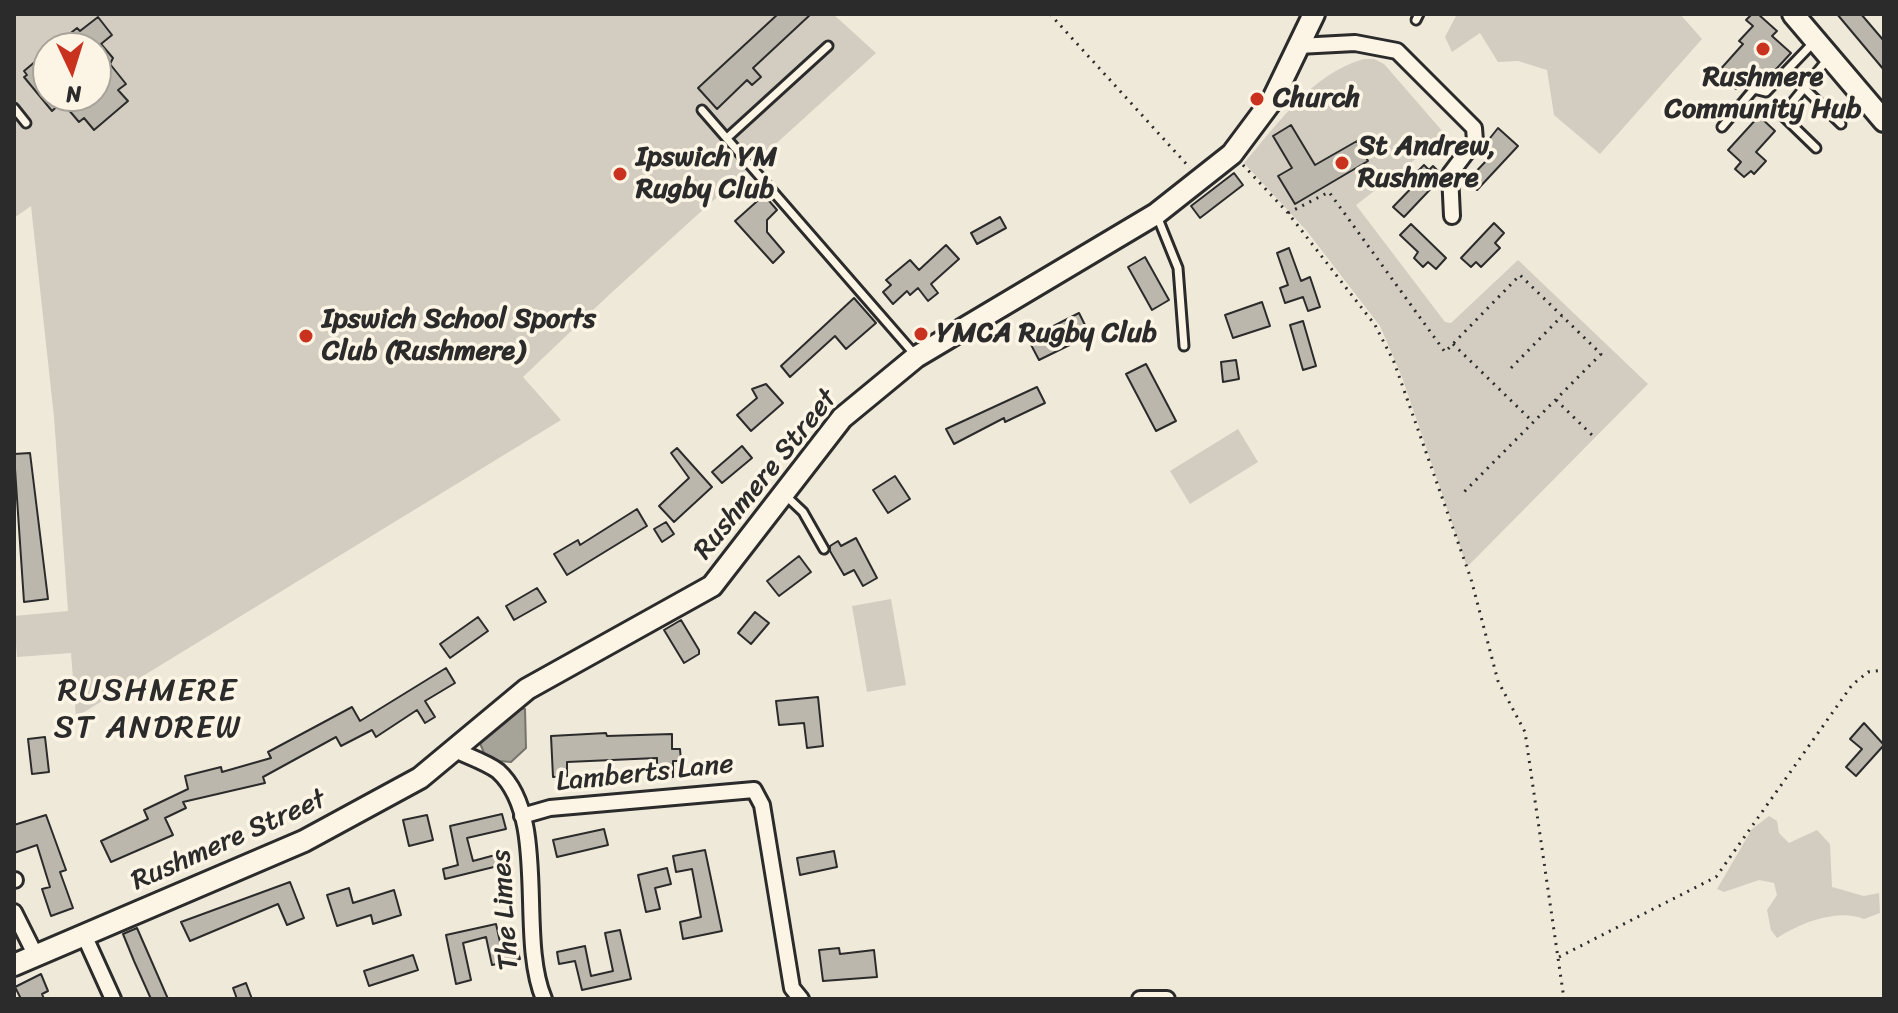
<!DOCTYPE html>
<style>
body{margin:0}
#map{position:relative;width:1898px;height:1013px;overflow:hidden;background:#efe9da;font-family:Sriracha,sans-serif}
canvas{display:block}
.frame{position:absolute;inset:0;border:16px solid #2b2b2b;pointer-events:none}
.north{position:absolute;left:32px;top:32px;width:80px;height:80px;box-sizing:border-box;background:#fcf5e5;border:2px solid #a8a49b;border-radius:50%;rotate:176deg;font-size:22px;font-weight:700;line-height:32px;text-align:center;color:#2b2b2b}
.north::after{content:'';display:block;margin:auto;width:28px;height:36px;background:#c8321e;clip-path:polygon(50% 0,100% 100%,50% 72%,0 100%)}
</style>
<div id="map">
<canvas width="1898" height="1013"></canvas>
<div class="frame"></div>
<div class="north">N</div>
</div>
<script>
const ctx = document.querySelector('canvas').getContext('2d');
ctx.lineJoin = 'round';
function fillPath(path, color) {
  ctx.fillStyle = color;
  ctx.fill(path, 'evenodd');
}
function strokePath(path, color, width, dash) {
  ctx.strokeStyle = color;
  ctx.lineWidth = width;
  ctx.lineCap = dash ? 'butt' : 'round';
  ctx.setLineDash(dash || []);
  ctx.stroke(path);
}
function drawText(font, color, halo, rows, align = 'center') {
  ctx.font = font + ' Sriracha,sans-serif';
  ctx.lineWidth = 7;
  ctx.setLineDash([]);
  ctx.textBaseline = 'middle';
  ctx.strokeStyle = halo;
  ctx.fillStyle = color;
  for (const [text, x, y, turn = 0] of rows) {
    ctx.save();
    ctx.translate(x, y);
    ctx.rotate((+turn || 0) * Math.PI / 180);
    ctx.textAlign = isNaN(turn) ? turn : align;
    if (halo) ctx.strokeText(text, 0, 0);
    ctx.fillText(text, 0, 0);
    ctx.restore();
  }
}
const green = new Path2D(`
 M14,14H833L876,53L610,294L523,377L561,420L76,717L71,653L17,657L14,616L68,611L54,417L31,206L14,218ZM48,48H96V96H48Z
 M1457,14H1680L1702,39L1600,154L1554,115L1547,70L1518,61L1498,62L1480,33L1452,52L1445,37Z
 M1364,59H1374L1384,64L1444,133L1443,138L1356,205L1445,322L1451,323L1518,260L1648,384L1467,567L1402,377L1380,326L1306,230L1244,163C1278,124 1312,73 1364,59Z
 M1238,429L1258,462L1190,504L1170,471Z
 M891,599L906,685L867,692L852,606Z
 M1769,816L1777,821L1779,833L1789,843L1817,830L1830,844L1832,887L1864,896L1879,893L1880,913L1864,919C1838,908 1800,923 1777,938L1771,930L1767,910L1777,895L1774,883L1759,880L1724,892L1717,889L1752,829Z`);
const water = new Path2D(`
 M518,708L525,709L526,748L511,762L487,760L479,741Z`);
const building = new Path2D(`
 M778,14H811L753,68L761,77L752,85L747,80L717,109L698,88Z
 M1752,14H1758L1777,31L1772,36L1791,53L1766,80L1754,69L1736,89L1718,72L1743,44L1739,41L1753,26L1746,20Z
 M1837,14H1861L1884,41V70Z
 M98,17L112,35L101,44L113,58L110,64L126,84L118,90L128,101L94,130L84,118L79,122L62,102L52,111L24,77L27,75L24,71L48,51V96H96V48H52L77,28L80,31Z
 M1759,116L1775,131L1756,152L1766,161L1754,174L1751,171L1744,177L1735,169L1741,162L1728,150Z
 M1291,125L1315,165L1357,141L1368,161L1295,204L1278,176L1292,168L1273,136Z
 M1498,128L1518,146L1477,190L1467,181L1487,160L1479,152Z
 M1424,165L1429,170L1433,166L1440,173V179L1404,217L1393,207L1421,178L1416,173Z
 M1234,173L1243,185L1200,218L1191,206Z
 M764,195L777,210L767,220V232L784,252L773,263L735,221Z
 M1000,217L1006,228L977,244L971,233Z
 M1494,223L1504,233L1495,243L1500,248L1481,267L1476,262L1471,267L1461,258Z
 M1411,224L1446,258L1436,269L1428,262L1423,267L1414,258L1418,252L1400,235Z
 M946,245L959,259L931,284L938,293L928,301L918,288L910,295L907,291L893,304L883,292L891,285L886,280L910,260L919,270Z
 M1289,248L1301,281L1310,277L1320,307L1308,311L1303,297L1285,303L1280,288L1288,285L1277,253Z
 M1145,257L1169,300L1152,310L1128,267Z
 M854,298L876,323L846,349L835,336L790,377L781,366Z
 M1262,302L1270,326L1233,338L1225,315Z
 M1079,313L1090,335L1039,360L1028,339Z
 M1303,321L1316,366L1303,370L1290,325Z
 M1236,360L1239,379L1223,382L1221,362Z
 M1146,364L1176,421L1156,431L1126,374Z
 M766,384L783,403L751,431L737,415L757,398L752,389Z
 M1037,387L1045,403L1005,422L1004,418L954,444L946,429Z
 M742,446L752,458L722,483L712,472Z
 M677,448L712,487L674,522L659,506L689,478L671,453Z
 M30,453L48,599L24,602L14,454Z
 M895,476L910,499L888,513L873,490Z
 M637,509L647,526L567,575L554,554L578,540L580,545Z
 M666,522L674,534L662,542L654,529Z
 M856,538L877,578L863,586L854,570L844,575L830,551V546L838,541L841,546Z
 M799,556L811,572L779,596L767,581Z
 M537,588L546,602L514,620L506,606Z
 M755,612L769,623L751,644L738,633Z
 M478,617L488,631L450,658L440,644Z
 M681,620L699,650V654L684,663L664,630Z
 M446,668L455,683L425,701L435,717L425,723L417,710L376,737L372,730L341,746L336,737L263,777L265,783L183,802L186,808L165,818L173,835L111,862L101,841L148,819L144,810L188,789L185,776L221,767L222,772L271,758L268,752L352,707L360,721Z
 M818,697L823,746L807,748L804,723L779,725L776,701Z
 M1864,723L1884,745L1856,776L1846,767L1862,749L1850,739Z
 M606,733L607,736L672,734V749H680L681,761H673V777L657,778V758L567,762V776L553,777L551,736Z
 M45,737L49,772L32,774L28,739Z
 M502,814L506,829L467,838L473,861L499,854L502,865L445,879L443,869L458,865L450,826Z
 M46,815L66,870L60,872L73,908L51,916L42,889L50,887L37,845L14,853V825Z
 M427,815L433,840L409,846L403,820Z
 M604,829L608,845L557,857L553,840Z
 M705,850L722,931L683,939L680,922L701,917L692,869L676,872L673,856Z
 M834,851L837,867L800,875L797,858Z
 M667,868L671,884L655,888L660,909L646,912L638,875Z
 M290,882L304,918L287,925L278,904L190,941L181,922Z
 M349,888L353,903L394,890L401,915L373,924L371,915L337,926L327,895Z
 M496,924L502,951L517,948L520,959L492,965L486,937L463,943L471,980L456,984L446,935Z
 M137,928L151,960L168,999H151L134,961L123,934Z
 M620,930L631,979L582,990L575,961L559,964L557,952L585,946L591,976L613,971L605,933Z
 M839,948L840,954L874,950L877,977L823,981L819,950Z
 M413,955L418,970L369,986L364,971Z
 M41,974L48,991L42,994L44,999H21L15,987Z
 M246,983L252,999H237L233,988Z`);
const path = new Path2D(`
 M1050,14L1190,168
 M1243,165L1288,213L1375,325L1394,362L1471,579L1498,681L1525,732L1564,999
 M1288,213L1329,192L1445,352L1520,275L1601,354L1461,495
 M1453,344L1533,422
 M1511,368L1562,316
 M1556,400L1592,435
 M1559,957L1716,877L1852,685L1868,672L1884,670`);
const lane = new Path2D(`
 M1416,20L1419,14
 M1804,88L1841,124
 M14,108L26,123
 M702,110L916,356
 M1722,127L1754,89L1766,92L1814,42
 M727,138L828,46
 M1816,148L1782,115L1827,60
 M1157,216L1178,268L1184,346
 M784,494L803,512L824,549`);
const street = new Path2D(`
 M1298,46L1355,43L1397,51L1474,128L1475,141L1450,174L1452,216
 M453,749C467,756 486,762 498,771C550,818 517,936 544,999
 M522,816L550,808L754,790L762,805L792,988L801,999
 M14,880H15
 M14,912L35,954
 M84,935L113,999
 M1140,999H1167`);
const secondary = new Path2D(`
 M1793,14L1884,121
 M14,965L304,841L420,778L527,689L712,586L842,418L916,357L1156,214L1232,154L1273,99L1314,14`);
const markers = [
 [1763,49,8,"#c8321e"],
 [1257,99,8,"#c8321e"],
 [1342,163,8,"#c8321e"],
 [620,174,8,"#c8321e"],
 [921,334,8,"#c8321e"],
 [306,336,8,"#c8321e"]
];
const poiNames = [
 ["Rushmere",1763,78,"center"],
 ["Community Hub",1763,110,"center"],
 ["Church",1273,99],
 ["St Andrew,",1358,147],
 ["Rushmere",1358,179],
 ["Ipswich YM",636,158],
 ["Rugby Club",636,190],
 ["Ipswich School Sports",322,320],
 ["Club (Rushmere)",322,352],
 ["YMCA Rugby Club",937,334]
];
const streetNames = [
 ["Rushmere Street",766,475,-51],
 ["Lamberts Lane",645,774,-6],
 ["Rushmere Street",229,841,-24],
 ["The Limes",506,910,-94]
];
const quarterNames = [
 ["RUSHMERE",148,692],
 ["ST ANDREW",148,729]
];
fillPath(green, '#d2cdc0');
fillPath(water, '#a6a399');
strokePath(water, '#75736d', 2);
fillPath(building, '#bcb7ac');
strokePath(building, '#2b2b2b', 2);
strokePath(lane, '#2b2b2b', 13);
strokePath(street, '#2b2b2b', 20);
strokePath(secondary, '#2b2b2b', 26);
strokePath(path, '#2b2b2b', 3, [2, 6]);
strokePath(lane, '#fcf5e5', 7);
strokePath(street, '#fcf5e5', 14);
strokePath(secondary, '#fcf5e5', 20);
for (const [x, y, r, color] of markers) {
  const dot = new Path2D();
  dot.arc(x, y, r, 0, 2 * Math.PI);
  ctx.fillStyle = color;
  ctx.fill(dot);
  strokePath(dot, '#fcf5e5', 3);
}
drawText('bold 28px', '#2b2b2b', '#fcf5e5', poiNames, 'left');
drawText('28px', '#2b2b2b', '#fcf5e5', streetNames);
ctx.letterSpacing = '2px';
drawText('32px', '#2b2b2b', '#fcf5e5', quarterNames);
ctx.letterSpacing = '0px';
</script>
